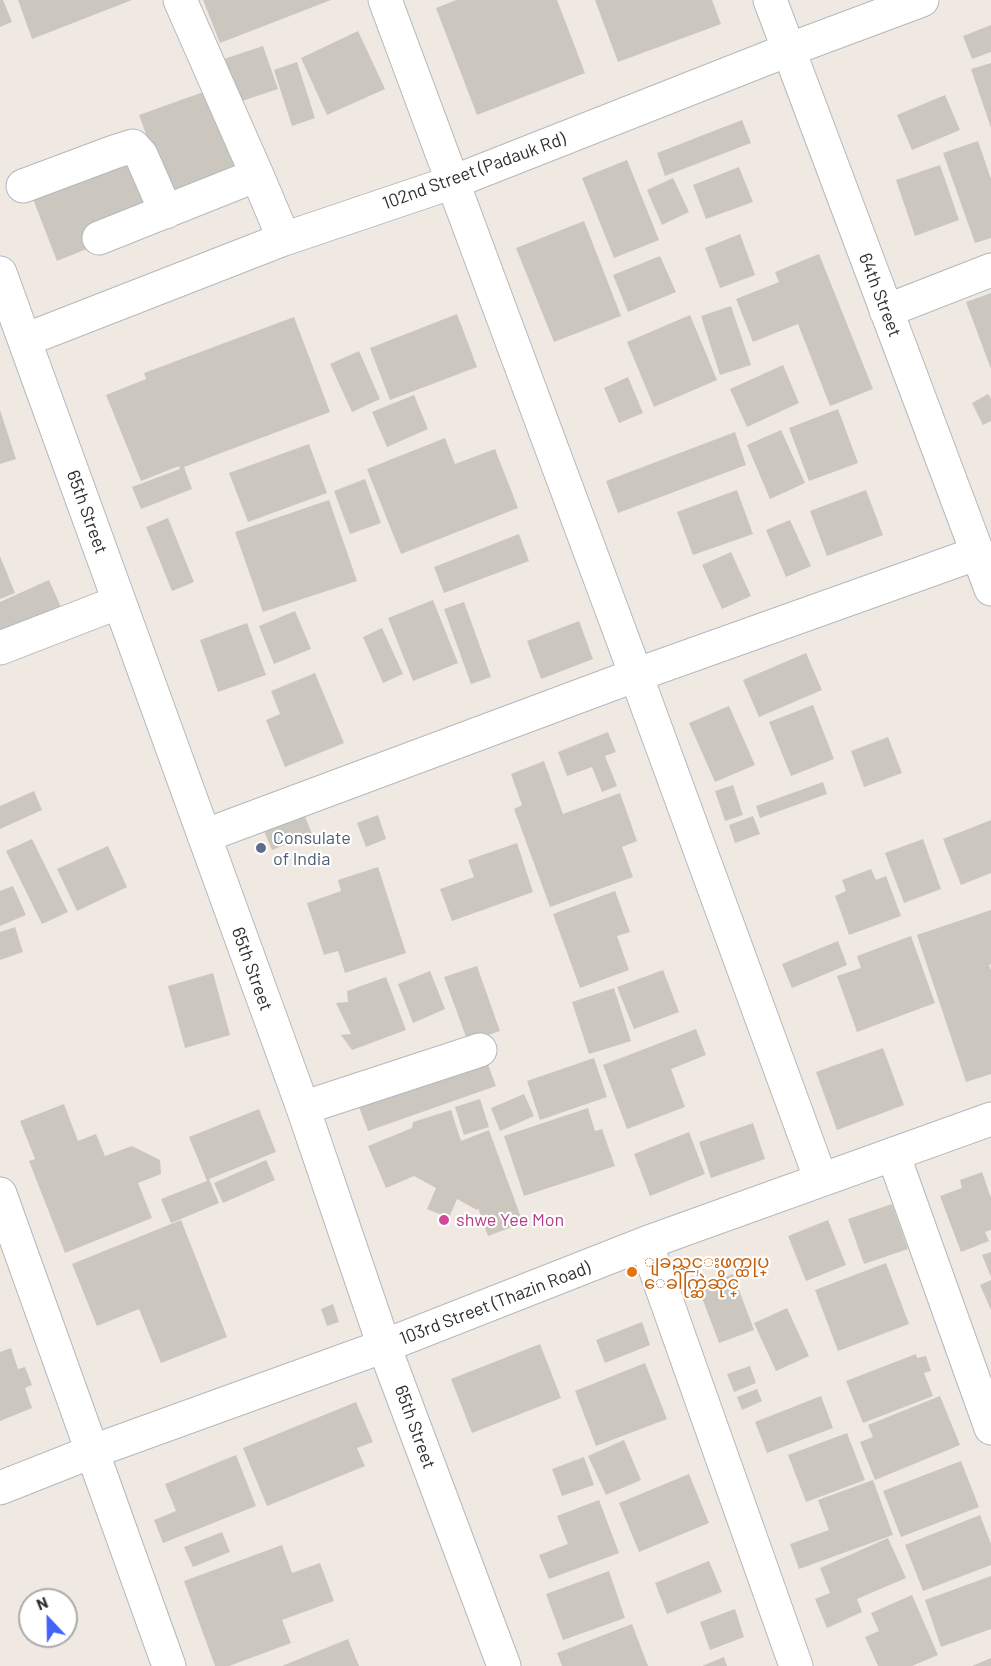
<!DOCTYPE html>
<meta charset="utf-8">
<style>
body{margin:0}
#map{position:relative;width:991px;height:1666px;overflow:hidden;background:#efe9e1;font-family:Barlow,sans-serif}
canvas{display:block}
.north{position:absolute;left:18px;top:1588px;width:60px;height:60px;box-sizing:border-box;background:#fff;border:2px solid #ababab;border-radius:50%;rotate:338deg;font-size:16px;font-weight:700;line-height:24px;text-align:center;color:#2e2e2e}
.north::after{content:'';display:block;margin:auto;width:21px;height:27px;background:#4264fb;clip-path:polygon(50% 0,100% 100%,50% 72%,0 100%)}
</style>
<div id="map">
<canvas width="991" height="1666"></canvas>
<div class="north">N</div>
</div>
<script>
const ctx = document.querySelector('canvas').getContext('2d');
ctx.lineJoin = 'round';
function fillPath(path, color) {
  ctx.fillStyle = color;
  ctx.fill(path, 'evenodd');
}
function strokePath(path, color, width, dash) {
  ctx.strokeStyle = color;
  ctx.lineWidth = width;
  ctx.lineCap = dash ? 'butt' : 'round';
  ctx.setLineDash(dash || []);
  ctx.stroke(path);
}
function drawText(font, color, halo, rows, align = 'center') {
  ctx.font = font + ' Barlow,"Noto Sans Myanmar",sans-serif';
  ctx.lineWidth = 4.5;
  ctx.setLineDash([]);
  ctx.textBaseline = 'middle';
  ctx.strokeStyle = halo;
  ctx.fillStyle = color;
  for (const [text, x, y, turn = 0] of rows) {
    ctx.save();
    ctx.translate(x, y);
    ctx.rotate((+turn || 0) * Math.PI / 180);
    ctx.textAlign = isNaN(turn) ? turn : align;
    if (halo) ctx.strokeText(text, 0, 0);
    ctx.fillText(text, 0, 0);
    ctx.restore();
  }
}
const building = new Path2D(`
 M0,0H3L12,22L0,27Z
 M18,0H132L32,39Z
 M203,0H331L220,43Z
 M456,0H557L585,73L477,115L436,8Z
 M595,0H712L721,24L618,62Z
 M991,25V52L972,59L963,36Z
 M358,31L385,89L327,115L301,58Z
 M263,46L278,89L236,103L221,60Z
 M297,62L315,118L292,126L274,70Z
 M991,63V128L971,69Z
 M209,90L237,168L168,193L139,115Z
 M945,95L960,130L912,150L897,115Z
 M742,120L751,143L665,176L657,153Z
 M978,141L991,179V238L975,243L943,153Z
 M136,159L153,204L94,246L57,261L33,199Z
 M627,160L659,240L614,258L582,178Z
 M940,165L959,220L915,236L896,180Z
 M739,167L753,202L706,219L693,185Z
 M673,178L689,212L662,225L647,190Z
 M584,221L621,316L554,342L516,248Z
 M740,234L755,275L720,288L705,248Z
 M819,254L873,389L830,406L798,324L753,342L736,299L779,282L775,272Z
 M660,256L676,292L628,312L613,275Z
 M991,293V369L966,302Z
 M731,306L751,365L720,375L701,316Z
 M457,314L477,367L390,400L370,348Z
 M690,315L717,380L654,407L627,342Z
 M294,317L330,412L184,467L192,489L141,509L132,487L180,469L179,466L141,481L106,395L146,379L144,373Z
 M359,351L380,399L352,412L330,364Z
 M783,365L799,403L747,427L730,389Z
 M628,377L643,413L619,423L604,388Z
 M988,394L991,399V421L983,425L972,403Z
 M414,395L428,429L387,447L372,412Z
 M838,409L858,463L809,481L789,428Z
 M0,410L16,459L0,464Z
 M781,430L805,483L770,499L747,445Z
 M735,432L746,465L618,513L606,481Z
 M445,438L455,464L495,449L518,508L401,554L367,469Z
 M309,444L327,493L248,522L229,473Z
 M365,479L381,523L350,534L334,491Z
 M737,490L753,534L693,555L677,512Z
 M866,490L883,535L827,556L810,511Z
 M329,500L357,581L263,612L235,532Z
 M168,518L194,582L172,591L146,527Z
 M790,520L811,566L786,577L766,530Z
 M519,534L529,561L444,593L434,567Z
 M731,552L751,596L722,609L702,565Z
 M0,556L15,593L0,599Z
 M49,580L61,607L0,635V602Z
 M433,600L458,663L413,681L388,618Z
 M464,602L491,677L471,684L444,609Z
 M295,611L311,649L274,664L259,626Z
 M579,621L593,659L541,679L527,641Z
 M247,623L266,675L218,692L200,640Z
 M382,628L403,674L383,683L363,637Z
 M806,653L822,690L759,717L743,680Z
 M315,673L344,743L285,767L266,720L280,714L271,691Z
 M813,705L834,759L791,776L769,722Z
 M729,706L755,765L715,782L689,723Z
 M608,732L616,752L605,756L617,786L602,792L592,767L567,776L558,752Z
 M888,737L902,773L864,787L851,751Z
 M544,761L563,814L620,793L637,841L622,847L633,877L550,907L514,809L522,805L511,774Z
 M823,782L827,794L760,818L756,806Z
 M733,785L743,815L725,821L715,791Z
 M34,791L42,810L0,829V806Z
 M304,814L312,834L272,850L264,831Z
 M378,815L386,839L366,847L357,823Z
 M753,816L760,834L735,843L729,825Z
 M991,820V873L961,885L943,839Z
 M32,839L68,912L42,924L6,851Z
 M923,839L941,889L904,903L885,853Z
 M517,843L533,892L452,921L440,889L474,877L468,860Z
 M108,846L127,887L77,911L57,869Z
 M378,867L406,953L345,973L338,951L324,955L307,903L341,891L338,880Z
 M871,869L876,880L886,876L901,916L849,935L835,896L846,891L842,880Z
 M13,886L26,915L0,926V891Z
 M615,891L630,932L617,936L629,970L580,988L553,914Z
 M991,910V964L989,965L991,970V1074L966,1082L917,935Z
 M15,927L23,952L0,960V932Z
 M911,936L935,1003L857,1032L837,976L861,968L857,956Z
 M838,941L847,965L792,988L782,964Z
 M477,966L500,1031L468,1042L444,977Z
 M663,970L679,1012L634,1029L617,987Z
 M430,971L445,1009L413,1023L398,984Z
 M213,973L230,1035L185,1048L168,986Z
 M386,977L406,1030L352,1050L341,1035L351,1034L336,1003L348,1002L347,991Z
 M614,988L631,1041L589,1054L572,1002Z
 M696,1029L706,1055L671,1069L685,1107L627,1129L603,1065Z
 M883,1048L904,1105L837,1130L816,1072Z
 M484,1054L496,1086L368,1131L356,1099Z
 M594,1058L607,1097L540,1120L527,1081Z
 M524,1094L534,1116L500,1131L491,1108Z
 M480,1099L489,1127L464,1135L455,1107Z
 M64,1104L78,1141L96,1134L105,1156L132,1146L160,1160L161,1174L138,1183L152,1218L65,1253L29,1161L35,1159L20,1121Z
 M588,1108L595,1131L602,1129L615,1166L524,1196L504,1136Z
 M259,1109L276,1152L209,1179L219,1203L171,1223L161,1199L207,1181L189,1137Z
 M451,1110L461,1141L489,1130L523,1223L488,1236L478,1208L477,1210L457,1199L449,1218L427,1209L436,1188L414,1176L386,1188L368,1146L412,1128L413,1122Z
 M753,1123L765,1159L711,1178L699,1142Z
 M689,1132L705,1174L650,1196L634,1154Z
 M266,1160L275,1180L223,1203L214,1183Z
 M982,1172L991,1198V1230L985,1232L989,1241L961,1252L940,1196L962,1188L960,1180Z
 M892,1204L908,1249L864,1264L848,1219Z
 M181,1220L227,1337L161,1363L139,1309L97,1326L72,1264Z
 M828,1220L846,1265L806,1281L788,1236Z
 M991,1252V1277L982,1255Z
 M886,1263L909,1324L838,1351L815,1290Z
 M733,1274L754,1330L719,1343L698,1287Z
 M991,1280V1310L980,1285Z
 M333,1304L339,1322L327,1326L321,1309Z
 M787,1308L809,1356L776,1371L754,1323Z
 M642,1322L650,1345L605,1363L596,1340Z
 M540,1344L561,1398L472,1433L451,1379Z
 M11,1348L18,1369L25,1367L32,1385L25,1388L32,1408L0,1421V1352Z
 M916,1354L917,1358L926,1356L931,1371L924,1373L933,1396L863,1423L846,1381Z
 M645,1363L667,1419L596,1446L575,1391Z
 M750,1366L756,1383L734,1392L727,1374Z
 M757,1389L762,1401L742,1410L737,1397Z
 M821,1396L833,1428L767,1453L755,1422Z
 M940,1396L960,1445L875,1480L860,1442L873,1437L868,1425Z
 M356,1402L373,1442L357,1448L365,1466L267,1506L243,1448Z
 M847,1433L865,1480L806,1502L788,1455Z
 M624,1440L641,1480L606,1495L588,1456Z
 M236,1455L256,1506L163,1543L154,1520L176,1511L165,1484Z
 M584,1457L594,1485L562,1496L552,1469Z
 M961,1461L979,1507L901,1537L883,1491Z
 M689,1474L709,1523L639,1552L619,1503Z
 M873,1480L893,1535L799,1569L790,1544L829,1530L818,1500Z
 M599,1500L619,1553L549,1579L539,1555L568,1544L557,1516Z
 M980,1515L991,1544V1565L923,1591L905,1545Z
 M222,1532L230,1552L193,1567L184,1547Z
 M888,1538L906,1578L857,1599L862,1612L827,1628L815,1599L830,1593L820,1568Z
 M282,1545L292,1573L320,1563L334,1601L282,1620L291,1643L229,1666H215L184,1581Z
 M709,1561L722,1592L667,1614L655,1583Z
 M609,1571L625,1618L563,1640L546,1594Z
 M991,1576V1629L941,1647L925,1600Z
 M912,1595L938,1655L912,1666H878L865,1637L879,1631L871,1613Z
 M735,1609L744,1637L710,1650L700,1622Z
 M632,1624L648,1666H562L557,1653Z
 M348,1639L359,1666H282Z
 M724,1657L727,1666H702Z
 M991,1658V1666H972Z`);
const minor = new Path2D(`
 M180,0L257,175L284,239
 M385,0L636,675L821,1180
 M770,0L991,589
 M23,186L114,152L133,146L141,155L166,212
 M99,238L257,175
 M0,273L303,1108L384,1346L504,1666
 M886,311L991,270
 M25,340L284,239L453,182L788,50L922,0
 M0,648L119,602
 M204,836L636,675L978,553
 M303,1108L480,1050
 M893,1154L991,1428
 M0,1194L169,1666
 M646,1243L796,1666
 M0,1488L91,1452L384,1346L646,1243L991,1119`);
const markers = [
 [261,848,6,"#5c6f8a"],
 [444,1220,6,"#d1479c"],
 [632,1272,6,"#e8710a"]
];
const streetNames = [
 ["102nd Street (Padauk Rd)",474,171,-20],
 ["64th Street",880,295,69],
 ["65th Street",87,512,70],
 ["65th Street",252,969,70],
 ["103rd Street (Thazin Road)",495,1303,-21],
 ["65th Street",415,1427,70]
];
const serviceNames = [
 ["Consulate",273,838],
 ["of India",273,859]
];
const hotelNames = [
 ["shwe Yee Mon",456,1220]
];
const foodNames = [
 ["ျခည္လင္းဖက္ထုပ္",644,1262],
 ["ေခါက္ဆြဲဆိုင္",644,1283]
];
fillPath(building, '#cbc7bf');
strokePath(minor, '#b4b7c1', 35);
strokePath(minor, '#fff', 33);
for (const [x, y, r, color] of markers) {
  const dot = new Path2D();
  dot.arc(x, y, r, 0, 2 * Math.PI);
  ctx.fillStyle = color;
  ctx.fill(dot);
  strokePath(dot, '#fff', 2);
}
drawText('18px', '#2e2e2e', '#fff', streetNames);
drawText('18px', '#4e5e75', '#fff', serviceNames, 'left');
drawText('18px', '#b23c85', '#fff', hotelNames, 'left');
drawText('18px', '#c56008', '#fff', foodNames, 'left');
</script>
